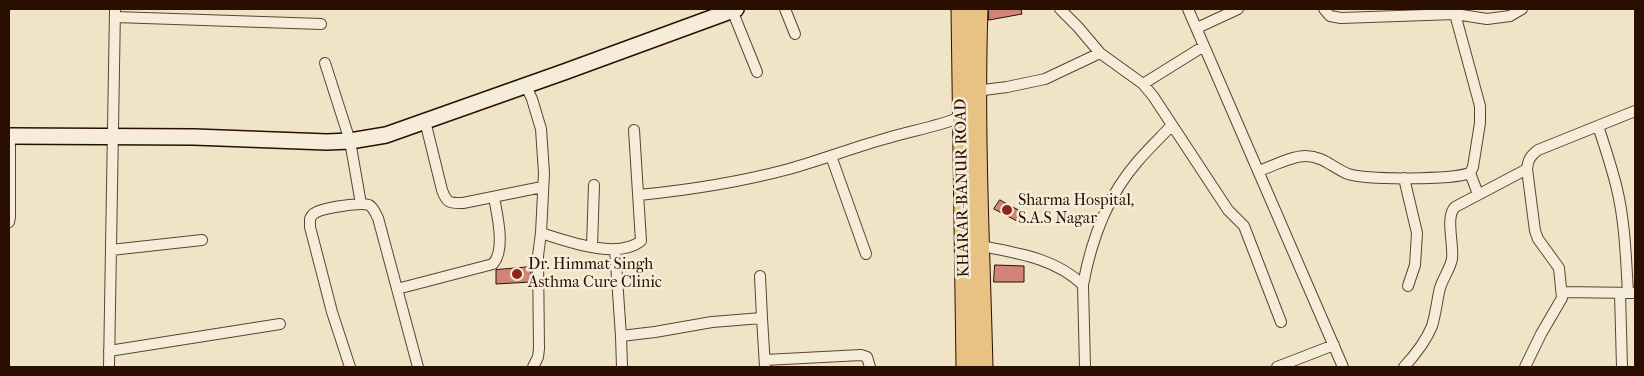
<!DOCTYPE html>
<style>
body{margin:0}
#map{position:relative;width:1644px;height:376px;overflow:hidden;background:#efe4c6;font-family:"IM FELL French Canon",serif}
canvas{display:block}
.frame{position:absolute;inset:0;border:10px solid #2a0e00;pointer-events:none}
</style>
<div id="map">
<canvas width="1644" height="376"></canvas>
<div class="frame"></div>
</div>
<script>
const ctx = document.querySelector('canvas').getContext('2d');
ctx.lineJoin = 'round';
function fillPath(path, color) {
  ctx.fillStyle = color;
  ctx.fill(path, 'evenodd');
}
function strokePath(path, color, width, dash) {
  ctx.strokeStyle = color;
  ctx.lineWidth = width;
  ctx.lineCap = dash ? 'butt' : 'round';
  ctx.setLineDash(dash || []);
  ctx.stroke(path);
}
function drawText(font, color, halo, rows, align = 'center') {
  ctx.font = font + ' "IM FELL French Canon",serif';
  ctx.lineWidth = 5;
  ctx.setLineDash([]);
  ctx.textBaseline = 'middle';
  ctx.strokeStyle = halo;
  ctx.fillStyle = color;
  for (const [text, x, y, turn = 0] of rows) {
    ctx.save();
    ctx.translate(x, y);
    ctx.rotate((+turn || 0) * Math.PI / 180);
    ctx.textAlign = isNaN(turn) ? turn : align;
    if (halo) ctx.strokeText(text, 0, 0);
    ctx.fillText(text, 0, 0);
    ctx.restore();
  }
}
const building = new Path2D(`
 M989,9H1021L1022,14L989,20Z
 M1000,200L1022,212L1017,221L994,209Z
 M995,265L1024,266V282H994Z
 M531,267V282L496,284V270Z`);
const street = new Path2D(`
 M785,9L795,34
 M1060,9L1078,27L1100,53L1143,84L1153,96L1228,210L1244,226L1281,322
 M1188,9L1343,367
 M1324,9L1330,16L1341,18L1455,14L1487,19L1510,16L1522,9
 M732,10L757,72
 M115,17L321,24
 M1197,28L1238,9
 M325,63L350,141L361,204
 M1143,84L1204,46
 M526,86L532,99L541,129L544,173L541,233L538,256L539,349L538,357L533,367
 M976,91L1007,87L1045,79L1100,53
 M425,121L442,190C447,204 450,203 463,203L542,187
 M1598,126C1605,147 1612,168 1617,189C1625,223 1626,258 1628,293
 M831,156L866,254
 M1259,171C1273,166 1291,156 1306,156C1323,156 1333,168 1348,174C1367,180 1451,180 1470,173L1473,167L1480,123V106L1455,14
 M1470,173L1478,194
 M1404,178L1417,233L1415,265L1408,286
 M639,195C690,190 740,182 789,169C821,160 852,148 884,139C910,131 936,127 961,117
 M9,222L10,217V136
 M541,233C567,241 617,260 641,241L634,130
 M981,246C1017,253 1055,258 1083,285C1091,241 1108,195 1138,161C1149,148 1161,137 1172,125
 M592,247L594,185
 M615,249L621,336
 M111,250L202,240
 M760,276L762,318
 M1083,285L1085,367
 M397,289L493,264C506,249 497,215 494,197
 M1562,292L1635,293
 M1620,293L1622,367
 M109,351L280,324
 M765,360L861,355L867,357L870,367
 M109,367L115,9
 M350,367L332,312L310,227V219C311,217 312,214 315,213C322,208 361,202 369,205C374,208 375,213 378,218L418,367
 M622,367L621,336L655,332L712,322L762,318L765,367
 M1277,367L1334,345
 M1404,367C1415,355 1426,341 1432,326C1436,313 1437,300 1440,288C1443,278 1450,269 1452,259C1454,244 1445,217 1455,207L1527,169C1528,160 1530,156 1538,150L1635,111
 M1525,367L1541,334L1562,298L1559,268L1538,239L1535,231L1527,169`);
const secondary = new Path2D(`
 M9,136L194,137L327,142L350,141L386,135L564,72L736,9`);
const highway = new Path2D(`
 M961,9L966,367
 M978,9C974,128 980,248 983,367`);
const markers = [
 [1007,210,6,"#8f2418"],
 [517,274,6,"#8f2418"]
];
const streetNames = [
 ["KHARAR-BANUR ROAD",963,188,-91]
];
const poiNames = [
 ["Sharma Hospital,",1018,201],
 ["S.A.S Nagar",1018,219],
 ["Dr. Himmat Singh",528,265],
 ["Asthma Cure Clinic",528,283]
];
fillPath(building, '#d18578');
strokePath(building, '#2a0e00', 1);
strokePath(street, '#5b4432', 12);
strokePath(secondary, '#2a0e00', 18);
strokePath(highway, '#2a0e00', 21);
strokePath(street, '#f5edda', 10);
strokePath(secondary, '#f5edda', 15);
strokePath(highway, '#e8c283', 19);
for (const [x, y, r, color] of markers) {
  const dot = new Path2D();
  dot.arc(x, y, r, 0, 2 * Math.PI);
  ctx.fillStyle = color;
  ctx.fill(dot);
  strokePath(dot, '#f5edda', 2);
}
drawText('16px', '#2a0e00', '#f5edda', streetNames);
drawText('16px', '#2a0e00', '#f5edda', poiNames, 'left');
</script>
